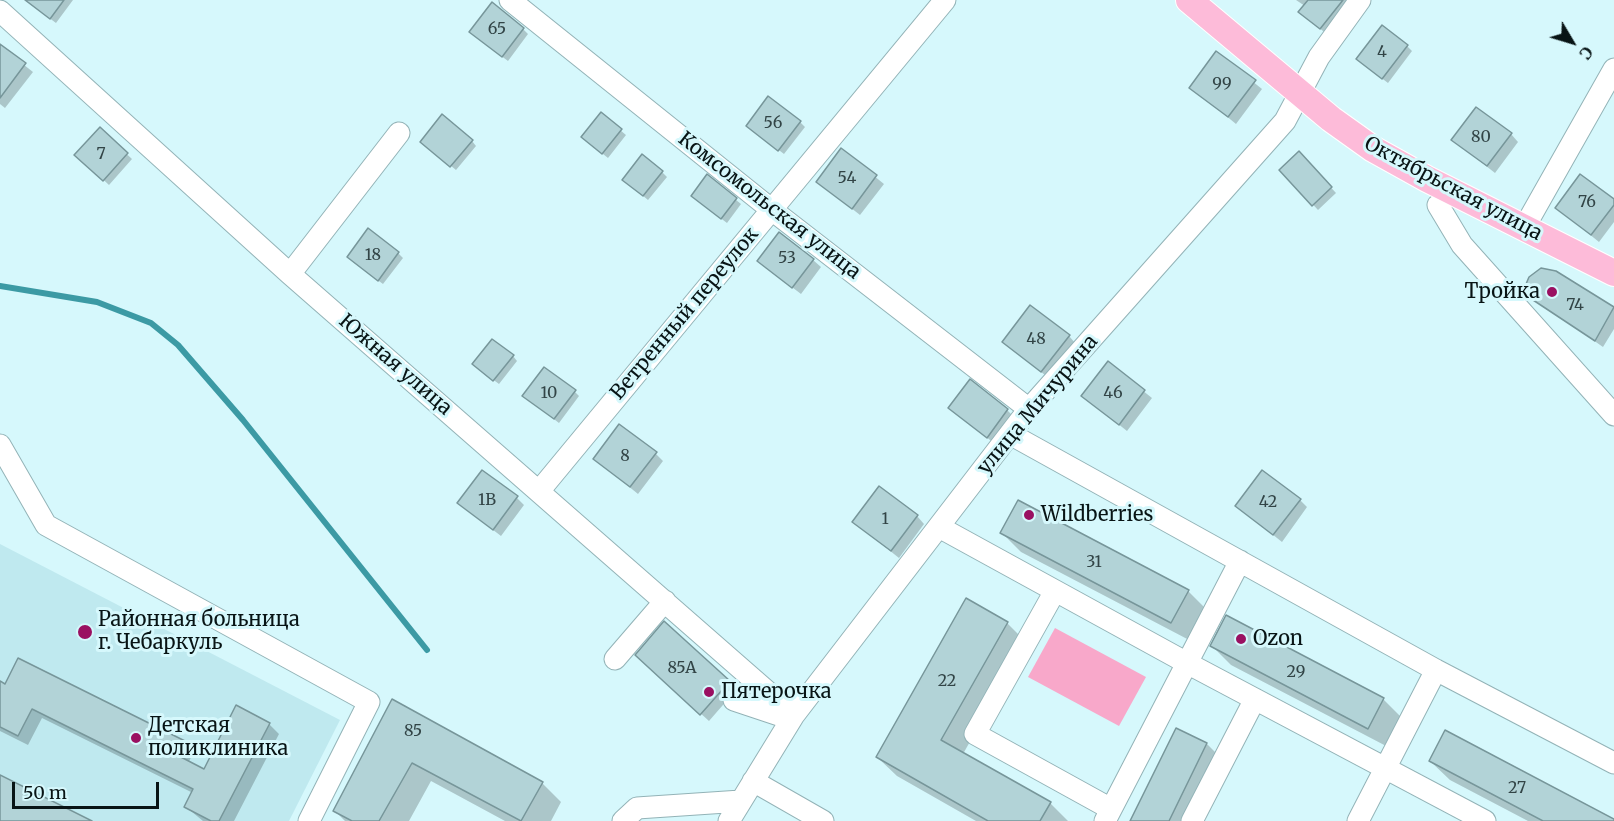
<!DOCTYPE html>
<meta charset="utf-8">
<style>
body{margin:0}
#map{position:relative;width:1614px;height:821px;overflow:hidden;background:#d6f8fc;font-family:Merriweather,serif}
canvas{display:block}
.north{position:absolute;left:1542px;top:12px;width:60px;height:60px;-webkit-text-stroke:4px #d6f8fc;paint-order:stroke;rotate:128deg;font-size:16px;font-weight:700;line-height:24px;text-align:center;color:#081415}
.north::after{content:'';display:block;margin:auto;width:21px;height:27px;background:#081415;clip-path:polygon(50% 0,100% 100%,50% 72%,0 100%)}
.scale{position:absolute;left:12px;top:782px;width:147px;height:27px;box-sizing:border-box;border:3px solid #081415;border-top:0;padding-left:8px;font-size:18px;line-height:21px;white-space:nowrap;color:#081415;-webkit-text-stroke:4px #d6f8fc;paint-order:stroke}
</style>
<div id="map">
<canvas width="1614" height="821"></canvas>
<div class="north">С</div>
<div class="scale">50 m</div>
</div>
<script>
const ctx = document.querySelector('canvas').getContext('2d');
ctx.lineJoin = 'round';
function fillPath(path, color) {
  ctx.fillStyle = color;
  ctx.fill(path, 'evenodd');
}
function strokePath(path, color, width, dash) {
  ctx.strokeStyle = color;
  ctx.lineWidth = width;
  ctx.lineCap = dash ? 'butt' : 'round';
  ctx.setLineDash(dash || []);
  ctx.stroke(path);
}
function drawText(font, color, halo, rows, align = 'center') {
  ctx.font = font + ' Merriweather,serif';
  ctx.lineWidth = 6;
  ctx.setLineDash([]);
  ctx.textBaseline = 'middle';
  ctx.strokeStyle = halo;
  ctx.fillStyle = color;
  for (const [text, x, y, turn = 0] of rows) {
    ctx.save();
    ctx.translate(x, y);
    ctx.rotate((+turn || 0) * Math.PI / 180);
    ctx.textAlign = isNaN(turn) ? turn : align;
    if (halo) ctx.strokeText(text, 0, 0);
    ctx.fillText(text, 0, 0);
    ctx.restore();
  }
}
const built = new Path2D(`
 M0,544L340,720L289,821H0Z`);
const green = new Path2D(`
 M1055,628L1146,677L1119,726L1028,677Z`);
const shadow = new Path2D(`
 M25,0H73L56,23Z
 M1296,0H1356L1328,35L1308,19L1305,6Z
 M523,29L528,34L508,61L476,37Z
 M0,46L33,72L5,108L0,104Z
 M1407,46L1412,51L1388,83L1363,64Z
 M1217,53L1262,89L1236,124L1191,87Z
 M601,114L626,135L608,158L588,142Z
 M800,122L805,127L784,154L747,126Z
 M100,129L132,159L109,185L77,155Z
 M1511,134L1518,142L1495,173L1453,140Z
 M472,141L476,146L456,170L427,146Z
 M842,150L884,184L860,215L818,182Z
 M1299,153L1336,193L1318,210L1281,170Z
 M662,172L667,177L648,200L629,184Z
 M708,177L741,204L727,223L698,201Z
 M1614,201V222L1599,242L1557,208Z
 M398,253L403,258L383,284L353,262Z
 M813,260L821,267L801,294L767,268Z
 M1549,269L1614,309V329L1603,347L1531,297L1530,278L1535,272Z
 M1069,336L1076,344L1050,379L1003,342Z
 M513,356L517,361L499,384L479,369Z
 M1108,363L1152,398L1127,431L1083,396Z
 M575,392L579,396L559,423L529,400Z
 M950,408L1007,410L1015,418L995,444Z
 M656,454L663,461L638,494L595,459Z
 M517,498L524,505L501,536L467,510Z
 M1300,500L1307,507L1282,542L1237,506Z
 M917,516L924,524L899,558L854,522Z
 M1002,533L1188,591L1207,610L1191,641L1021,552Z
 M1227,617L1383,699L1403,719L1388,747L1231,665L1212,646Z
 M1007,623L1026,642L963,754L1050,803L1068,821H976L897,776L877,757Z
 M645,663L729,682L736,690L709,721Z
 M0,683L184,742L194,752L188,763L204,771L269,724L279,734L234,821H203L186,807L193,793L42,718L28,745L0,731Z
 M393,701L542,783L561,802L551,821H505L431,781L409,821H345L335,811Z
 M1177,730L1207,744L1226,763L1197,821H1132Z
 M1430,761L1610,821H1528L1450,780Z`);
const stream = new Path2D(`
 M0,286L97,302L151,323L178,345L243,420L427,650`);
const building = new Path2D(`
 M25,0H64L50,19Z
 M1308,0H1343L1320,29L1298,12Z
 M492,2L524,28L502,57L469,32Z
 M1382,25L1408,45L1382,79L1356,59Z
 M0,44L26,63L0,98Z
 M1216,51L1256,80L1228,117L1189,88Z
 M768,96L801,121L778,151L746,126Z
 M1476,107L1512,133L1487,166L1451,140Z
 M601,112L622,129L602,154L581,137Z
 M442,114L473,140L450,167L420,142Z
 M100,127L128,153L103,181L74,155Z
 M841,148L877,175L852,209L816,182Z
 M1299,151L1332,187L1312,206L1279,170Z
 M642,154L663,171L643,196L622,180Z
 M707,174L737,198L721,219L691,196Z
 M1580,174L1614,199V205L1591,235L1555,208Z
 M368,228L399,252L378,281L347,257Z
 M779,232L814,259L792,288L757,261Z
 M1541,268L1556,271L1614,307L1595,341L1530,298L1526,284L1529,277Z
 M1030,305L1070,335L1041,372L1002,342Z
 M492,339L514,355L493,381L472,364Z
 M1108,361L1145,390L1119,425L1081,396Z
 M544,367L576,390L554,419L522,396Z
 M970,379L1008,409L987,438L948,408Z
 M619,424L657,452L630,487L593,459Z
 M482,470L518,496L493,530L457,503Z
 M1262,470L1301,499L1273,535L1235,506Z
 M879,486L918,515L891,551L852,522Z
 M1018,500L1189,590L1171,623L1000,533Z
 M966,598L1008,622L941,740L1051,802L1040,821H988L876,757Z
 M1226,615L1384,698L1368,729L1210,646Z
 M664,621L730,681L700,715L635,655Z
 M18,658L185,741L177,755L204,769L236,705L270,723L219,821H211L184,807L193,789L32,709L18,736L0,727V681L5,684Z
 M392,699L543,782L521,821L412,763L379,821H352L333,811Z
 M1176,728L1207,743L1169,821H1130Z
 M1445,730L1614,819V821H1543L1429,761Z
 M0,775L92,821H0Z`);
const minor = new Path2D(`
 M510,0L772,210L1029,409
 M0,11L290,274L794,715
 M1438,205L1462,245L1614,415
 M1524,228L1614,69
 M290,274L399,133
 M1010,434L1436,670L1614,763
 M0,445L46,525L369,702L309,821
 M540,490L945,0
 M939,527L1187,663L1485,821
 M1055,591L975,734L1111,809
 M615,659L665,601
 M734,700L791,719
 M753,781L823,821
 M623,821L637,808L741,801
 M729,821L794,715L1029,409L1285,121L1319,57L1360,0
 M1105,821L1240,561
 M1192,821L1255,699
 M1358,821L1436,670`);
const major = new Path2D(`
 M1189,0L1331,119L1373,149L1427,179L1614,273`);
const markers = [
 [1552,292,6,"#9a1061"],
 [1029,515,6,"#9a1061"],
 [85,632,8,"#9a1061"],
 [1241,639,6,"#9a1061"],
 [709,692,6,"#9a1061"],
 [136,738,6,"#9a1061"]
];
const numberNames = [
 ["65",497,29],
 ["4",1382,52],
 ["99",1222,84],
 ["56",773,123],
 ["80",1481,137],
 ["7",101,154],
 ["54",847,178],
 ["76",1587,202],
 ["18",373,255],
 ["53",787,258],
 ["74",1575,305],
 ["48",1036,339],
 ["10",549,393],
 ["46",1113,393],
 ["8",625,456],
 ["1В",487,500],
 ["42",1268,502],
 ["1",885,519],
 ["31",1094,562],
 ["85А",682,668],
 ["29",1296,672],
 ["22",947,681],
 ["85",413,731],
 ["27",1517,788]
];
const streetNames = [
 ["Октябрьская улица",1453,189,28],
 ["Комсомольская улица",769,206,38],
 ["Ветренный переулок",685,314,-50],
 ["Южная улица",395,365,41],
 ["улица Мичурина",1038,405,-50]
];
const poiNames = [
 ["Тройка",1540,292,"right"],
 ["Wildberries",1041,515],
 ["Районная больница",98,620],
 ["г. Чебаркуль",98,643],
 ["Ozon",1253,639],
 ["Пятерочка",721,692],
 ["Детская",148,726],
 ["поликлиника",148,749]
];
fillPath(built, '#bfe9ef');
fillPath(green, '#f8a8ca');
fillPath(shadow, '#0003');
strokePath(stream, '#3c9aa4', 6);
fillPath(building, '#b2d3d7');
strokePath(building, '#77969a', 1.5);
strokePath(minor, '#93b3b7', 23);
strokePath(major, '#fff', 28);
strokePath(minor, '#fff', 21);
strokePath(major, '#fdbbd9', 26);
for (const [x, y, r, color] of markers) {
  const dot = new Path2D();
  dot.arc(x, y, r, 0, 2 * Math.PI);
  ctx.fillStyle = color;
  ctx.fill(dot);
  strokePath(dot, '#d6f8fc', 2);
}
drawText('16px', '#324446', null, numberNames);
drawText('20px', '#081415', '#d6f8fc', streetNames);
drawText('20px', '#081415', '#d6f8fc', poiNames, 'left');
</script>
